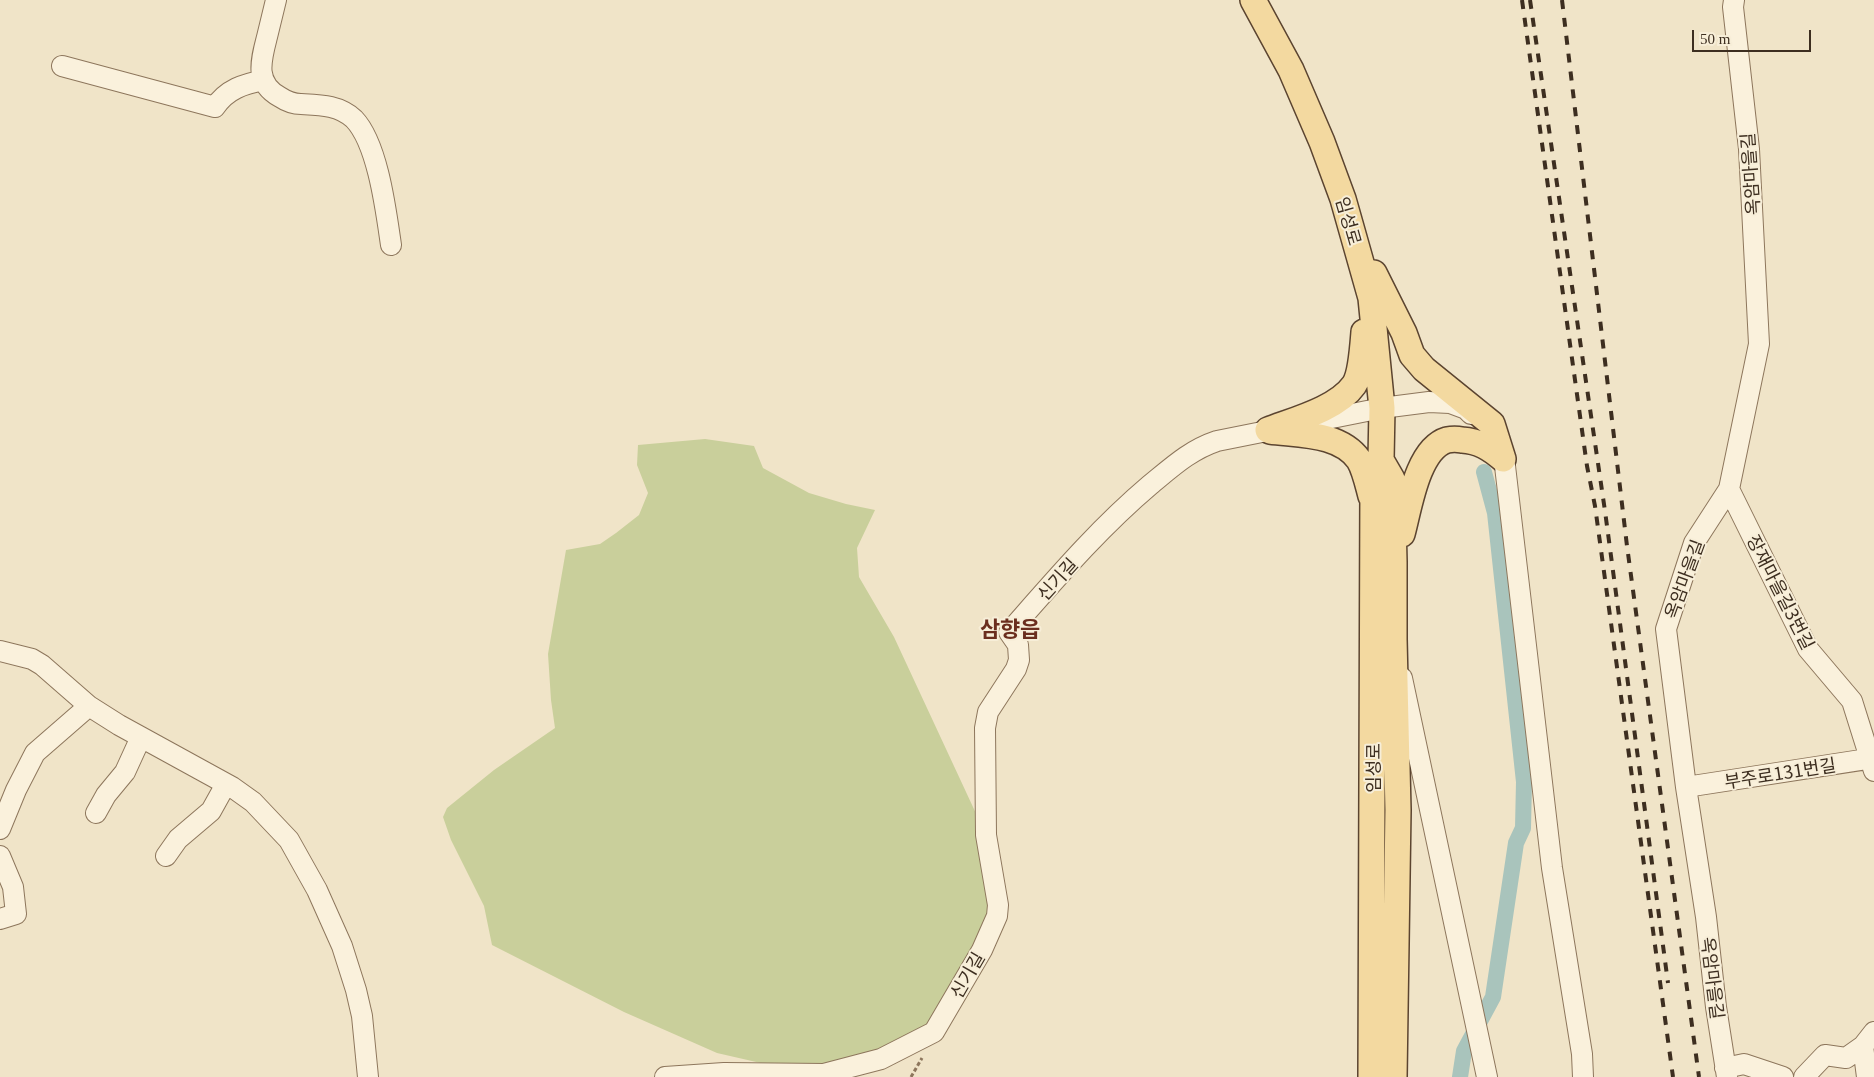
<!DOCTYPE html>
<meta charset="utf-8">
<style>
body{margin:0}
#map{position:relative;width:1874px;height:1077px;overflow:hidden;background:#f0e4c8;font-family:Georgia,serif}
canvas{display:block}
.scale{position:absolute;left:1692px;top:30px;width:119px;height:22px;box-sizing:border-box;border:2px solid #3d2e20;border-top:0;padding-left:6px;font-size:15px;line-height:18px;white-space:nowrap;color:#3d2e20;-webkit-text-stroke:4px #f7eed8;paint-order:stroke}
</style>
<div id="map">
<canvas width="1874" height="1077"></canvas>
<div class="scale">50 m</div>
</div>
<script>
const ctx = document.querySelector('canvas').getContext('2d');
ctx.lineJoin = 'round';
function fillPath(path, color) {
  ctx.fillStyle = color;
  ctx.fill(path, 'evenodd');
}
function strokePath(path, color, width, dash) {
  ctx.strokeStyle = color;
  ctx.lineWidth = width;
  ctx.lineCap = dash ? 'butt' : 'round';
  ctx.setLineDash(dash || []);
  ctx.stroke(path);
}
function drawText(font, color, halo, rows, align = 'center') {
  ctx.font = font + ' Georgia,"Noto Sans KR",serif';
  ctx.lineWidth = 4;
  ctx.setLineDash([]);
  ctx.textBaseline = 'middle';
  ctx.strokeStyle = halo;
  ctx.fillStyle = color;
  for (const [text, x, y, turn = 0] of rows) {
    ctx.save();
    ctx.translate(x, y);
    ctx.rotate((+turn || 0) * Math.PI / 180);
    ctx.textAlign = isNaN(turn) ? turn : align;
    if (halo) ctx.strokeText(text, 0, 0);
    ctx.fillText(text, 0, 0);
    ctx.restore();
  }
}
const green = new Path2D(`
 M705,439L754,446L763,468L809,493L846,504L875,510L857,548L859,577L894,637L986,835L998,905L934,1032L865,1064H765L717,1053L624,1012L492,945L484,906L451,840L443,817L447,808L494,770L555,728L551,700L548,654L566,550L600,544L616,533L639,515L648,493L637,465L638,445Z`);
const canal = new Path2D(`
 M1460,1077L1464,1051L1493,997L1516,843L1523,828L1524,782L1495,513L1484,472`);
const path = new Path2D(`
 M911,1077L922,1058`);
const minor = new Path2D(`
 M276,0C273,12 270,25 267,37C261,60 254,83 280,97C286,101 293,104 301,104C320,105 339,105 354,119C378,144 386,211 391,245
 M62,66L215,107C227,89 244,84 264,80
 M1497,446L1505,466L1552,868L1582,1054L1583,1077
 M1729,489L1808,649L1852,701L1874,771
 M0,651L32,659L42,665L89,706L119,725L232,787L253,802L289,840L317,890L342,946L356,990L362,1016L368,1077
 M1402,678L1487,1077
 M1686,787L1874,758
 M96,813L106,795L125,772L141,737
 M0,829L16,790L35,753L89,706
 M0,856L13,887L16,914L0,919
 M166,856L178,839L211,811L226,784
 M1863,1046L1867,1077
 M1725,1068L1744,1064L1783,1077
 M665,1077L724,1073L824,1074L881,1059L934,1032L982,950L997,916L998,905L986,835L985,728L988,712L1016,669L1019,660L1018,645L1009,632C1054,581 1098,529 1150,485C1172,467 1190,450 1217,441L1382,408L1429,402L1450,403L1466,409L1471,414
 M1727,1077L1716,1007L1706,917L1686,787L1666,629L1694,543L1729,489L1759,344L1749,149L1733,7L1734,0
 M1804,1077L1825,1055L1846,1058L1863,1046L1874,1032`);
const major = new Path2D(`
 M1253,0L1291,70L1322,142L1343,199L1371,298L1382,408L1381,460L1373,482L1371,1077
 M1374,273L1404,333L1412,355L1424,369L1492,424L1503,459
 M1268,430C1294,420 1337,409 1354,385C1361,375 1363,345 1364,332
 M1270,431C1300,435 1340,433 1359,460C1365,470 1368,485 1371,496
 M1381,460L1392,479L1394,562V639L1398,810L1394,1077
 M1402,534C1409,509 1417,449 1447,440C1452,439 1457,439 1462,440C1479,441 1490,448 1503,459`);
const rail = new Path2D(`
 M1522,0L1587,466L1595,506L1673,1077
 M1530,0L1605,511L1668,983
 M1562,0L1627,546L1699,1077`);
const streetNames = [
 ["옥암마을길",1750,174,-94],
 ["임성로",1349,221,74],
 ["신기길",1057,579,-48],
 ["옥암마을길",1684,579,-70],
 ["장재마을길3번길",1781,592,63],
 ["임성로",1373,768,-90],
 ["부주로131번길",1780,773,-9],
 ["신기길",967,975,-60],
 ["옥암마을길",1713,978,83]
];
const districtNames = [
 ["삼향읍",1010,629]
];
fillPath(green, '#c9cf9b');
strokePath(canal, '#a9c4bc', 16);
strokePath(minor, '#8d765c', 22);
strokePath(major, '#5b4430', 28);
strokePath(path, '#8d765c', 3, [4, 2.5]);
strokePath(minor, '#faf1dc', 20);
strokePath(major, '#f3d9a0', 25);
strokePath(rail, '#3d2e20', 4, [9, 9]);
drawText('18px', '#3d2e20', '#f7eed8', streetNames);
drawText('bold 22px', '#6b2e1e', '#f7eed8', districtNames);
</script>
